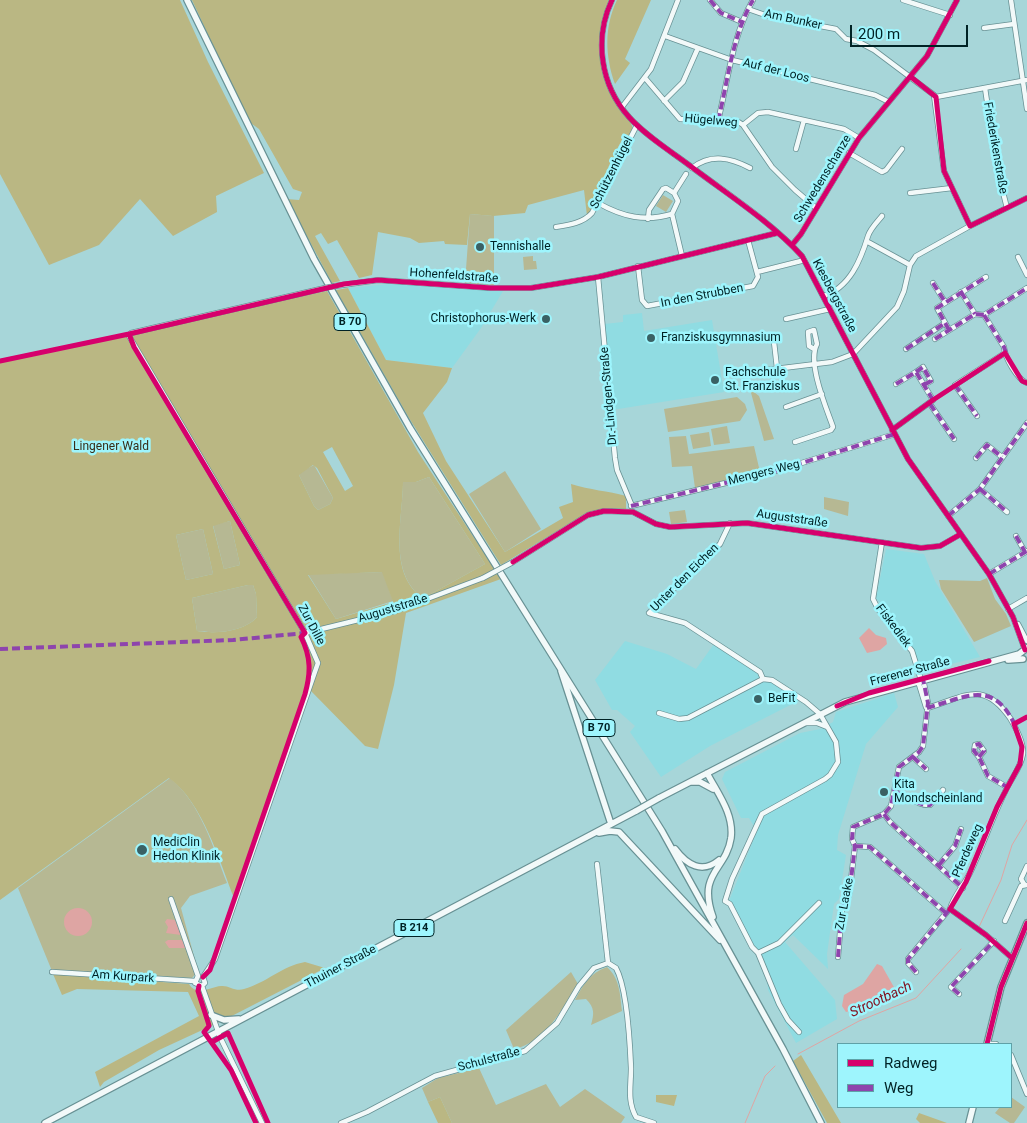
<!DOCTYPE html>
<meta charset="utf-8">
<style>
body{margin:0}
#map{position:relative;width:1027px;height:1123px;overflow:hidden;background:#a7d6d9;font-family:Roboto,sans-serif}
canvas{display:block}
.legend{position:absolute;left:837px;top:1043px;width:175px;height:65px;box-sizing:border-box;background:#9ef5fd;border:1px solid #5fa1a7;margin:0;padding:6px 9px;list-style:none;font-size:15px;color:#002225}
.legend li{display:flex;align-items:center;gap:10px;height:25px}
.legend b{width:25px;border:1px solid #5fa1a7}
.scale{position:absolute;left:850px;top:25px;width:118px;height:22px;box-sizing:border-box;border:2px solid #002225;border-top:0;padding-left:6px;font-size:15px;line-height:18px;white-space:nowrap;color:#002225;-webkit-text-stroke:4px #9ef5fd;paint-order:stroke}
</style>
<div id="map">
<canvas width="1027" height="1123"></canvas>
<ul class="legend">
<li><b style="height:6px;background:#d6006c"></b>Radweg</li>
<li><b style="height:6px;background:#8e44ad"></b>Weg</li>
</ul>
<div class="scale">200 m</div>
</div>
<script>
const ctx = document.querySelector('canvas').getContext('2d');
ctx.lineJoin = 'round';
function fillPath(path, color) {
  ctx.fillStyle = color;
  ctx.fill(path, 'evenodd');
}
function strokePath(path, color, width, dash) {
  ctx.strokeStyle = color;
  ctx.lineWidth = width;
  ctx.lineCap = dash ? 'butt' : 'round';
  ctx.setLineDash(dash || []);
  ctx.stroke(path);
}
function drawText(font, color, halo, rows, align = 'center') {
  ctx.font = font + ' Roboto,sans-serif';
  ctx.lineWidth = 5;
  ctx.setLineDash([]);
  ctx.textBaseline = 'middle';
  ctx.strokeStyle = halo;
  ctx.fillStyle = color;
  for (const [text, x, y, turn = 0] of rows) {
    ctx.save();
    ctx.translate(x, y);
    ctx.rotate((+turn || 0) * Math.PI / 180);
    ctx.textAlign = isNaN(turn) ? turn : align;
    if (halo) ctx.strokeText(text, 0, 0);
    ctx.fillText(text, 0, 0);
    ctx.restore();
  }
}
const built = new Path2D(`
 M390,284L412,285L503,291L481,328L452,368L386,360L348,288Z
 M642,313L644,331L712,320L724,392L612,410L604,324L623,322V315Z
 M886,549L924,554L935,581L980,657L922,671L910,644L876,598Z
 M625,641L667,654L696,669L714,644L800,700L710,746L661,777L630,732L635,726L617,710H612L595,680Z
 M894,693L898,707L866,744L838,835L837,850L846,855L839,899L834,904L827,954L828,969L793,935L785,942L835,1000L837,1019L796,1043L768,990L767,977L729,901L757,831L749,818H741L722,779L725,772L800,733L820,729L833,722L836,712Z`);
const green = new Path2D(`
 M663,195L673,201L666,212L656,206Z
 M470,214L494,216V285L465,283Z
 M533,256V261H536L537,269L524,270L523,257Z
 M750,389L759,396L774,439L764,441Z
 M737,397L745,404L747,410L740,421L668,432L664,409Z
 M727,426L730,443L714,445L711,429Z
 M709,432L711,446L693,449L690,435Z
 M686,436L689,454L754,446L760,472L695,488L692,466L672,467L669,437Z
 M314,465L333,498L330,504L318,510L314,506L299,475L300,472Z
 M505,471L541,529L505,552L469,494Z
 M429,477L485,564L429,595L420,596C388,569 403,517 403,481L416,482Z
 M824,497L849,502L848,516L824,509Z
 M685,510L687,522L671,524L669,512Z
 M230,521L240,565L224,569L213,525Z
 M203,529L213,574L186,580L176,535Z
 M383,572L393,601L336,619L308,574Z
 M987,578L995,599L1006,614L1011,626L974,642L941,589L939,580L980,581Z
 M248,585H253L256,594L257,617C244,632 216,634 197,631L192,598Z
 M170,778C201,804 213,847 227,883L190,896L181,908L198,971L192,978L52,971L18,888Z
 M607,967C620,979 620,994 622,1011L591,1025C594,1014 595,1008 586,999L575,1000C583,985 590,973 607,967Z
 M571,972L578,984C562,1009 546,1042 514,1049L506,1030Z
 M479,1068L496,1105L546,1084L560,1107L585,1089L625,1117L621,1123H452L440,1097L428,1102L422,1088L438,1078Z
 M1011,1097L1025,1107L1014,1123H1010L995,1113L1000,1107H1011Z`);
const forest = new Path2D(`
 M0,0H180L208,62L264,173L216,196L217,212L173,236L140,199L99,245L49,265L0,174Z
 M192,0H609C597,32 601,68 614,99C618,109 629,116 632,126C633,129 631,133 629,137L625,134L614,155L617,157C610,175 603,204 587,216L584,190L528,205L525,213L493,216L470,214L467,245L445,244L444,241L419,243L410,238L378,232L372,275L359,278L337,240L328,244L321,233L315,236L340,281L332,283L287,199L299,200L302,192L293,189L259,129L248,121Z
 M617,0H651L625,59L630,63L615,84C605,56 604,27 617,0Z
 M348,288L386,360L452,368L447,382L423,413L446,461L505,552L563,518L559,507L573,502L571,484C590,490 608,491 626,496V509L605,508L587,513L501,565L409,418L336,290Z
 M327,291L418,452L501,579L406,613L394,685L378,749L365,746L311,691H304L234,898C219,860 203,803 169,778L0,900V359ZM332,447L353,486L345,491L323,452ZM313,465L317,468L333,498L330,504L318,510L314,506L299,475ZM429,477L485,564L429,595L420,596C388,570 403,517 403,482H416ZM230,521L240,565L224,569L213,526ZM203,529L213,574L186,580L176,535ZM382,572L393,602L336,619L308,575ZM248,585H253L256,594L257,617C244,632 216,634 197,631L192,598Z
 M305,962L325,968L224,1020L159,1050L104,1082L100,1087L95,1072L199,1016L188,992L77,989L62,995L53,974L189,984C197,997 210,987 221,986C229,985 235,992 244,989C266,983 282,966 305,962Z
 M801,1055L841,1123H827L793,1061Z
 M656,1095H677L674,1106L656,1102Z
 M440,1097L452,1123H438L428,1102Z
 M919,1113L947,1123H920L916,1119Z`);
const water = new Path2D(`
 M869,628L876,635L886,638L887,644L880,650L867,653L859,638Z
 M64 922a14 14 0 1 1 28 0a14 14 0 1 1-28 0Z
 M167,919L175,920L181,935L166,933L168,927L165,922Z
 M168,940H182L186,948H169L165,942Z
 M877,964L882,966L895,989C885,1000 860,996 854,1010L846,1012L842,1006L844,995L863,984Z`);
const stream = new Path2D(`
 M979,927L1001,880L1012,845L1027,820
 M798,1054L859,1021L916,998L961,949
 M745,1123L765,1076L775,1066`);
const minor = new Path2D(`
 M612,0C594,38 600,85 629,117C646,136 669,150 689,165C727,194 770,221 802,256L908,459L989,574L1013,617L1025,650
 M710,0L721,13L742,22
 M903,0L950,15
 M1011,0L1027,109
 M748,9L768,16L836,29L846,39L857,41L874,50L934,95L944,171L970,226
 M984,28L1014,24
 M665,36L732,60L875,95L889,102
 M645,78L680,119L737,121L743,125L772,167L795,190L816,208
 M985,88L997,169L1007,208
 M936,97L1027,80
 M664,101L683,82L698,48
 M622,107L651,69L678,0
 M718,121C728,81 732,36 753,0
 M743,125L758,113L768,112L844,129L859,138
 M796,149L804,120
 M849,153L882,172L886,170L902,149
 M692,168C711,153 731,158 750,168
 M910,193L952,188
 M598,203C623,217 645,222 672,214
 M648,219L649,210L663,189L666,188L674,193
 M556,227C569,225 583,223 592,213L637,125
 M868,242L910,265
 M792,245L801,234L859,138L927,56L957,0
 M682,256L672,214L678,201L674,193L686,174
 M1018,257L1027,275
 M638,266L642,300L647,306L753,286L758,277L748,240
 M757,272L801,261
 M598,277L615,458L617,470L632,506
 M933,283L945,302
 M335,286L378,280L491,288H531L598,277L777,233
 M961,292L975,314
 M823,296C850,288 861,259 868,236C870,229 877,222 882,216
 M984,315L1004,347C1005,358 1017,379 1027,383
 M786,319L830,309
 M949,330L937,308L986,277
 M935,339L975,314L984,315L1027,288
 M774,342L777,368
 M906,349L945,323
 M916,372L923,367L931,381L924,385
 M742,373L832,362L853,354L897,307L904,291L910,265L916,256L970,226L1027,198
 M930,404L954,439
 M786,407L822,394
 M977,416L955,385L1005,353
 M892,430L933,400L916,372L896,384
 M795,442L831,430L833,427C826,407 807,363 817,344L814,330L808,332L809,346L814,349
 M976,458L987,445L1002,457
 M980,489L1007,512
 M631,506L779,470L895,434
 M948,516L980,489L1027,423
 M730,523L720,544L649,613L685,623L760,672L763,679L772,680L806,702L820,714L836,742L838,762L830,775L825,779L762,814L732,879L725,901L730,904L752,947L758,953L779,1004L788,1020L799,1032
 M1016,536L1025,552
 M882,542L873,599L878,609L912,651L921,680
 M513,562L588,515L604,511L633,512L656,524L670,527L747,523L921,548L940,546L961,534
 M989,574L1027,551
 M1008,609L1027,598
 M1018,624L1027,641
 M305,633L395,611L483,578
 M918,681L926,707
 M927,708C965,697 983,679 1010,718C1016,728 1024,742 1023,754C1021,768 1010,780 1005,792C992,818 983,846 970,873C964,885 953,897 950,909L986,935L1012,958
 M659,713L679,719L688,718L763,679
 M806,723H817L827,727
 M913,757L926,769
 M979,757L984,751L979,744L975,745L974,751L979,757L988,776L1007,787
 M894,792C908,795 917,806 930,805L943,790
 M884,814L890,822L963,888
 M855,846L870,847L946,913
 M597,864L608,963
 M939,865L955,846L961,829
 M1024,884L1021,879L1027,866
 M171,899L198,976L195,983L202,986
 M1005,921L1021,886L1027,885
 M758,953L779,943L819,903
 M838,957L842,908L849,896L855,846L852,839L853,827L884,814L891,806L899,767L919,752L923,746L928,703L923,679
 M52,972L195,981
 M916,972L908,963V959L947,912
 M203,977L215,959L318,663L305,633L129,336L131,333L325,288
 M203,977L205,983L202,986L220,1037L262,1123
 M959,994L951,987L994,941
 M987,1044H996
 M1011,1055L1027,1094
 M341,1123L367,1112L435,1076L525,1051L557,1023L579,986L594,968L608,963L616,968C627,988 630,1044 631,1068C631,1086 627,1101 636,1117L654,1123`);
const major = new Path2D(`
 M187,0L314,259L410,428L662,831L783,1049L821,1123
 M1008,660L1023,659
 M561,671L611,824
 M707,773C718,794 734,814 731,838C726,871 697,872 713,917
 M692,782H700L713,789
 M659,798L845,702L1019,654L1027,648
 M599,833L610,831L619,832L720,940
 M675,849C687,865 702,874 719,860
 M211,1015L224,1020L239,1019
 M987,1044L1001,987L1027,923
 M45,1123L636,811
 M969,1123L973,1107`);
const minorBridge = new Path2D(`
 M325,288L335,286
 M483,578L513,562`);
const majorBridge = new Path2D(`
 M636,811L659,798`);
const quiet = new Path2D(`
 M710,0L721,13L742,22
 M718,121C728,81 732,36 753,0
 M933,283L945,302
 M961,292L975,314
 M984,315L1004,347L1007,356
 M949,330L937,308L986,277
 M935,339L975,314L984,315L1027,288
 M906,349L945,323
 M916,372L923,367L931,381L924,385
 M896,384L916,372L933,400
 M955,385L977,416
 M930,404L954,439
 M976,458L987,445L1002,457
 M980,489L1007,512
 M631,506L779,470L895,434
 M948,516L980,489L1027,423
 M1016,536L1025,552
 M989,574L1027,551
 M0,649L233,640L305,633
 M927,708C966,697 995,678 1016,728
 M913,757L926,769
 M979,757L984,751L979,744L975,745L974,751L979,757L988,776L1007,787
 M894,792C908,795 917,806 930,805L943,790
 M884,814L890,822L963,888
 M855,846L870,847L946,913
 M939,865L955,846L961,829
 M838,957L842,908L849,896L855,846L852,839L853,827L884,814L891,806L899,767L919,752L923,746L928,703L923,679
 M916,972L908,963V959L950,909
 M959,994L951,987L994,941`);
const cycleway = new Path2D(`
 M612,0C594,38 600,85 629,117C646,136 669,150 689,165C727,194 770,221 802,256L908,459L989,574L1013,617L1025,650
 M911,77L936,97L944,171L970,226L1027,198
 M792,245L801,234L859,138L927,56L957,0
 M129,334L134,347L305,633L301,637C311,657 311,673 305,694L210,970L203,977
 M0,361L129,334L344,284L378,280L491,288H531L598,277L777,233
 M892,430L933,400L1005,353L1022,381L1027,383
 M513,562L588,515L604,511L633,512L656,524L670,527L747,523L921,548L940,546L961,534
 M837,706L869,693L989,661
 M1012,958L986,935L950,909L966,882L997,807L1020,764L1022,747L1014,724L1027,717
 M199,986L198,991L208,1022L209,1026L204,1032L231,1070L256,1123
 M212,1042L228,1033L268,1123
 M987,1044L1001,987L1027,923`);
const markers = [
 [480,247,5,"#3a6164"],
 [546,319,5,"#3a6164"],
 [651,338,5,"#3a6164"],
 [715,380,5,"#3a6164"],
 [758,699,5,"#3a6164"],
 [884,792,5,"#3a6164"],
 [142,850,6,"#3a6164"]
];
const shields = [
 [350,322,32],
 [599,728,32],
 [414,928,40]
];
const shieldNames = [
 ["B 70",350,322],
 ["B 70",599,728],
 ["B 214",414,928]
];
const streetNames = [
 ["Am Bunker",793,20,12],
 ["Auf der Loos",776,71,14],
 ["Hügelweg",711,121,5],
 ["Friederikenstraße",995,148,80],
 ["Schützenhügel",612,173,-63],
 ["Schwedenschanze",823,179,-59],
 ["Hohenfeldstraße",454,276,4],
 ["In den Strubben",702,296,-11],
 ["Kiesbergstraße",834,296,62],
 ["Dr.-Lindgen-Straße",609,396,-95],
 ["Mengers Weg",764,473,-14],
 ["Auguststraße",792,519,8],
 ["Unter den Eichen",685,578,-45],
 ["Auguststraße",393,609,-17],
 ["Zur Dille",311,625,62],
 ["Fiskediek",893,626,53],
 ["Frerener Straße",910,672,-15],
 ["Pferdeweg",968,851,-66],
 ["Zur Laake",845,904,-79],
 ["Thuiner Straße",341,967,-28],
 ["Am Kurpark",123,977,4],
 ["Schulstraße",489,1060,-15]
];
const poiNames = [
 ["Tennishalle",490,247],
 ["Christophorus-Werk",536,319,"right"],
 ["Franziskusgymnasium",661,338],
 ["Fachschule",725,373],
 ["St. Franziskus",725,387],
 ["BeFit",768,699],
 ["Kita",894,785],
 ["Mondscheinland",894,799],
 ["MediClin",153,843],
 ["Hedon Klinik",153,857]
];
const parkNames = [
 ["Lingener Wald",111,447]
];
const waterNames = [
 ["Strootbach",881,1000,-25]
];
fillPath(built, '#90dce2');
fillPath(green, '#b6b893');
fillPath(forest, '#bab783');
fillPath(water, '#dea5a3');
strokePath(stream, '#dea5a3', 1);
strokePath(minor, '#689194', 6);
strokePath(major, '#689194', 8);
strokePath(minor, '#f2f9f9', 4.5);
strokePath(major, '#f2f9f9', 5.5);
strokePath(minorBridge, '#689194', 6, []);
strokePath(majorBridge, '#689194', 8, []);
strokePath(minorBridge, '#f2f9f9', 4.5);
strokePath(majorBridge, '#f2f9f9', 5.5);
strokePath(quiet, '#8e44ad', 4, [8, 4]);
strokePath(cycleway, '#d6006c', 5);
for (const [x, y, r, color] of markers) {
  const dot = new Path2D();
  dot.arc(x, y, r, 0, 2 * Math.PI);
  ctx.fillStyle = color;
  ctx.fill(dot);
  strokePath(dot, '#9ef5fd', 2);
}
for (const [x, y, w] of shields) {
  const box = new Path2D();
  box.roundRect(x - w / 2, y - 8.5, w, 17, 4);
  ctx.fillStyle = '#9ef5fd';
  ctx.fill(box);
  strokePath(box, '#002225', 1);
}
drawText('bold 11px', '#002225', null, shieldNames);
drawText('12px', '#002225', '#9ef5fd', streetNames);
drawText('12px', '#002225', '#9ef5fd', poiNames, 'left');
drawText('12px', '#382d18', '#9ef5fd', parkNames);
drawText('italic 14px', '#820e1c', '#9ef5fd', waterNames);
</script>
